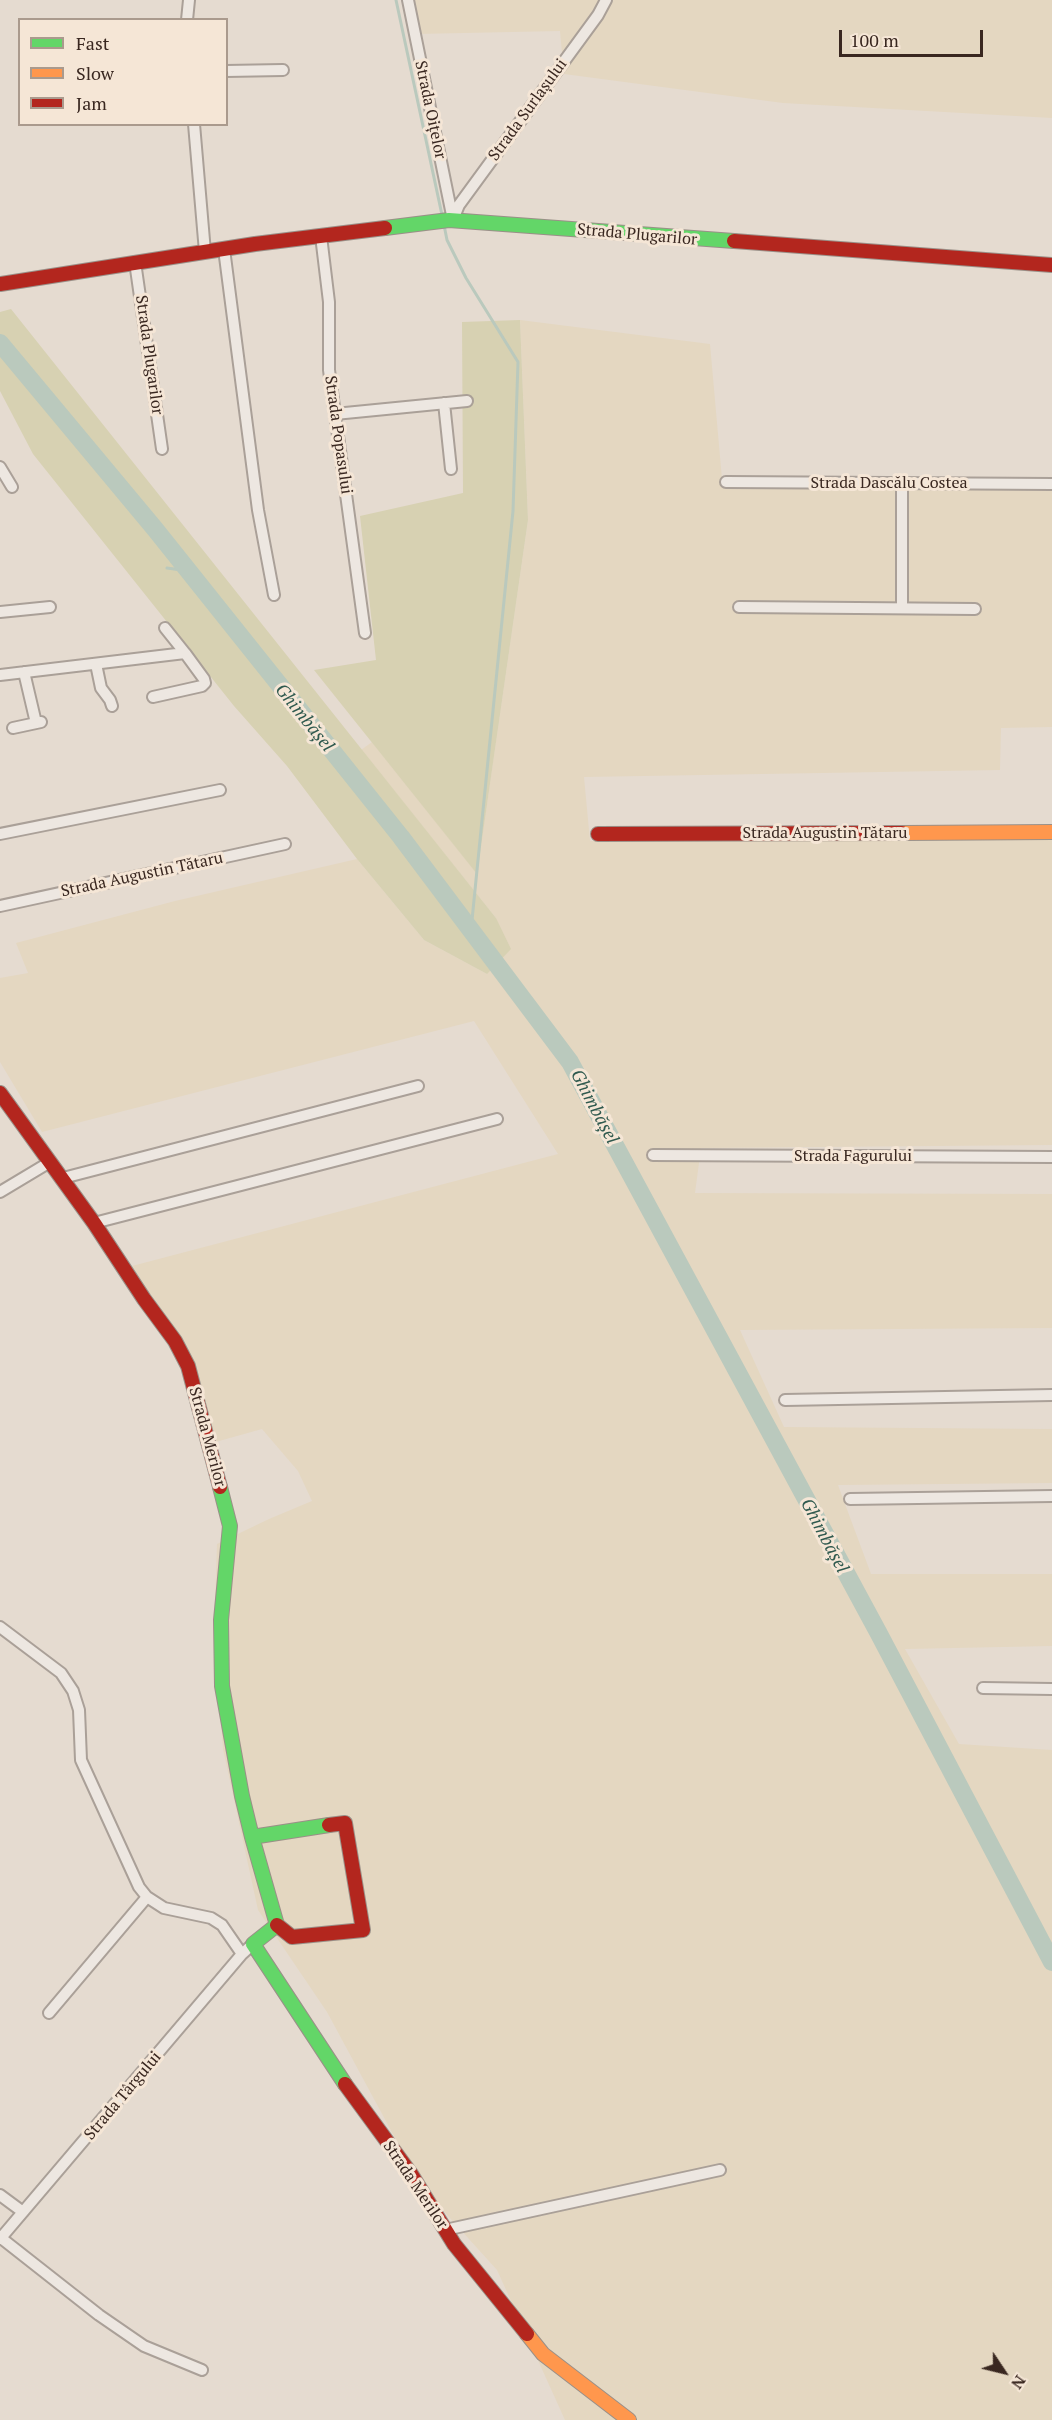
<!DOCTYPE html>
<meta charset="utf-8">
<style>
body{margin:0}
#map{position:relative;width:1052px;height:2420px;overflow:hidden;background:#e5dbd0;font-family:"PT Serif",serif}
canvas{display:block}
.legend{position:absolute;left:18px;top:18px;width:210px;height:108px;box-sizing:border-box;background:#f5e6d6;border:2px solid #aa9a8d;margin:0;padding:8px 10px;list-style:none;font-size:18px;color:#392720}
.legend li{display:flex;align-items:center;gap:12px;height:30px}
.legend b{width:30px;border:2px solid #aa9a8d}
.north{position:absolute;left:974px;top:2342px;width:60px;height:60px;-webkit-text-stroke:4px #f5e6d6;paint-order:stroke;rotate:125deg;font-size:16px;font-weight:700;line-height:24px;text-align:center;color:#392720}
.north::after{content:'';display:block;margin:auto;width:21px;height:27px;background:#392720;clip-path:polygon(50% 0,100% 100%,50% 72%,0 100%)}
.scale{position:absolute;left:839px;top:30px;width:144px;height:27px;box-sizing:border-box;border:3px solid #392720;border-top:0;padding-left:8px;font-size:18px;line-height:21px;white-space:nowrap;color:#392720;-webkit-text-stroke:4px #f5e6d6;paint-order:stroke}
</style>
<div id="map">
<canvas width="1052" height="2420"></canvas>
<ul class="legend">
<li><b style="height:8px;background:#63d668"></b>Fast</li>
<li><b style="height:8px;background:#ff974d"></b>Slow</li>
<li><b style="height:8px;background:#b3261e"></b>Jam</li>
</ul>
<div class="north">N</div>
<div class="scale">100 m</div>
</div>
<script>
const ctx = document.querySelector('canvas').getContext('2d');
ctx.lineJoin = 'round';
function fillPath(path, color) {
  ctx.fillStyle = color;
  ctx.fill(path, 'evenodd');
}
function strokePath(path, color, width, dash) {
  ctx.strokeStyle = color;
  ctx.lineWidth = width;
  ctx.lineCap = dash ? 'butt' : 'round';
  ctx.setLineDash(dash || []);
  ctx.stroke(path);
}
function drawText(font, color, halo, rows, align = 'center') {
  ctx.font = font + ' "PT Serif",serif';
  ctx.lineWidth = 6;
  ctx.setLineDash([]);
  ctx.textBaseline = 'middle';
  ctx.strokeStyle = halo;
  ctx.fillStyle = color;
  for (const [text, x, y, turn = 0] of rows) {
    ctx.save();
    ctx.translate(x, y);
    ctx.rotate((+turn || 0) * Math.PI / 180);
    ctx.textAlign = isNaN(turn) ? turn : align;
    if (halo) ctx.strokeText(text, 0, 0);
    ctx.fillText(text, 0, 0);
    ctx.restore();
  }
}
const farmland = new Path2D(`
 M406,0H1052V118L783,103L564,74L560,31L416,34Z
 M520,320L710,344L722,479L1052,480V727L1001,728L1000,770L584,777L590,841L1052,838V1145L701,1148L695,1193L1052,1194V1328L740,1330L784,1427L1052,1429V1483L838,1485L871,1574H1052V1646L905,1649L959,1744L1052,1750V2420H565L497,2270L421,2186L327,2012L258,1910L223,1749L214,1636L217,1544L269,1519L312,1501L298,1471L262,1429L212,1443L192,1358L132,1266L558,1154L474,1021L42,1132L0,1062V978L28,973L16,943L175,901L357,859L424,940L487,974L496,918L361,750L372,742L477,873L528,520Z`);
const green = new Path2D(`
 M11,309L496,918L511,949L487,974L424,940L357,859L287,766L234,706L33,454L0,391V312Z
 M520,320L528,520L477,874L314,670L376,660L360,516L463,493L462,322Z`);
const stream = new Path2D(`
 M396,0L442,215
 M444,225L447,240L466,278L518,362L513,511L471,930
 M167,568L188,571`);
const river = new Path2D(`
 M0,343L155,529L401,837L570,1062L878,1632L1052,1962`);
const street = new Path2D(`
 M408,0L453,220
 M187,20L189,0
 M226,71L283,70
 M194,124L205,252
 M453,220L459,205L598,15L606,0
 M321,236L329,302V370L365,633
 M224,249L258,510L274,595
 M135,262L162,449
 M444,403L451,469
 M335,414L467,401
 M0,467L12,487
 M726,482L1052,484
 M902,483V608
 M739,607L975,609
 M0,612L50,607
 M165,628L185,653
 M96,664L101,688L110,700L112,706
 M24,672L36,723
 M0,675L185,653L204,679L205,683L202,686L153,697
 M13,728L41,722
 M0,834L220,790
 M0,906L285,844
 M653,1155L1052,1157
 M63,1178L418,1086
 M0,1192L50,1162
 M94,1223L497,1119
 M785,1400L1052,1395
 M850,1499L1052,1496
 M0,1627L61,1673L73,1691L79,1710L81,1760L139,1887L147,1897L164,1908L211,1918L222,1925L242,1954L253,1944
 M983,1688L1052,1689
 M49,2013L147,1897
 M0,2195L23,2212
 M445,2230L720,2170
 M1,2238L99,2315L144,2346L202,2370
 M0,2239L242,1954`);
const fast = new Path2D(`
 M385,228L449,220L734,241
 M220,1487L230,1526L221,1620L222,1686L242,1796L252,1837L329,1825
 M252,1837L277,1925L253,1944L345,2084`);
const slow = new Path2D(`
 M902,833L1052,832
 M527,2334L543,2354L629,2420`);
const jam = new Path2D(`
 M734,241L1052,265
 M0,284L255,244L385,228
 M598,834L902,833
 M0,1093L94,1223L144,1299L175,1341L188,1366L220,1487
 M277,1925L292,1937L363,1930L345,1823L329,1825
 M345,2084L411,2174L454,2244L527,2334`);
const streetNames = [
 ["Strada Oițelor",430,110,78],
 ["Strada Surlașului",528,110,-54],
 ["Strada Plugarilor",637,235,5],
 ["Strada Plugarilor",149,355,82],
 ["Strada Popasului",338,435,82],
 ["Strada Dascălu Costea",889,483],
 ["Strada Augustin Tătaru",825,833],
 ["Strada Augustin Tătaru",142,875,-12],
 ["Strada Fagurului",853,1156],
 ["Strada Merilor",207,1437,75],
 ["Strada Târgului",123,2096,-50],
 ["Strada Merilor",415,2185,56]
];
const waterNames = [
 ["Ghimbășel",304,718,51],
 ["Ghimbășel",594,1107,62],
 ["Ghimbășel",824,1536,62]
];
fillPath(farmland, '#e4d7c1');
fillPath(green, '#d7d1b2');
strokePath(stream, '#bac9bd', 3);
strokePath(river, '#bac9bd', 18);
strokePath(street, '#aaa098', 14);
strokePath(fast, '#9a9088', 16);
strokePath(slow, '#9a9088', 16);
strokePath(jam, '#9a9088', 16);
strokePath(street, '#ede7e1', 10);
strokePath(fast, '#63d668', 14);
strokePath(slow, '#ff974d', 14);
strokePath(jam, '#b3261e', 14);
drawText('16px', '#392720', '#f5e6d6', streetNames);
drawText('italic 18px', '#2f594e', '#f5e6d6', waterNames);
</script>
